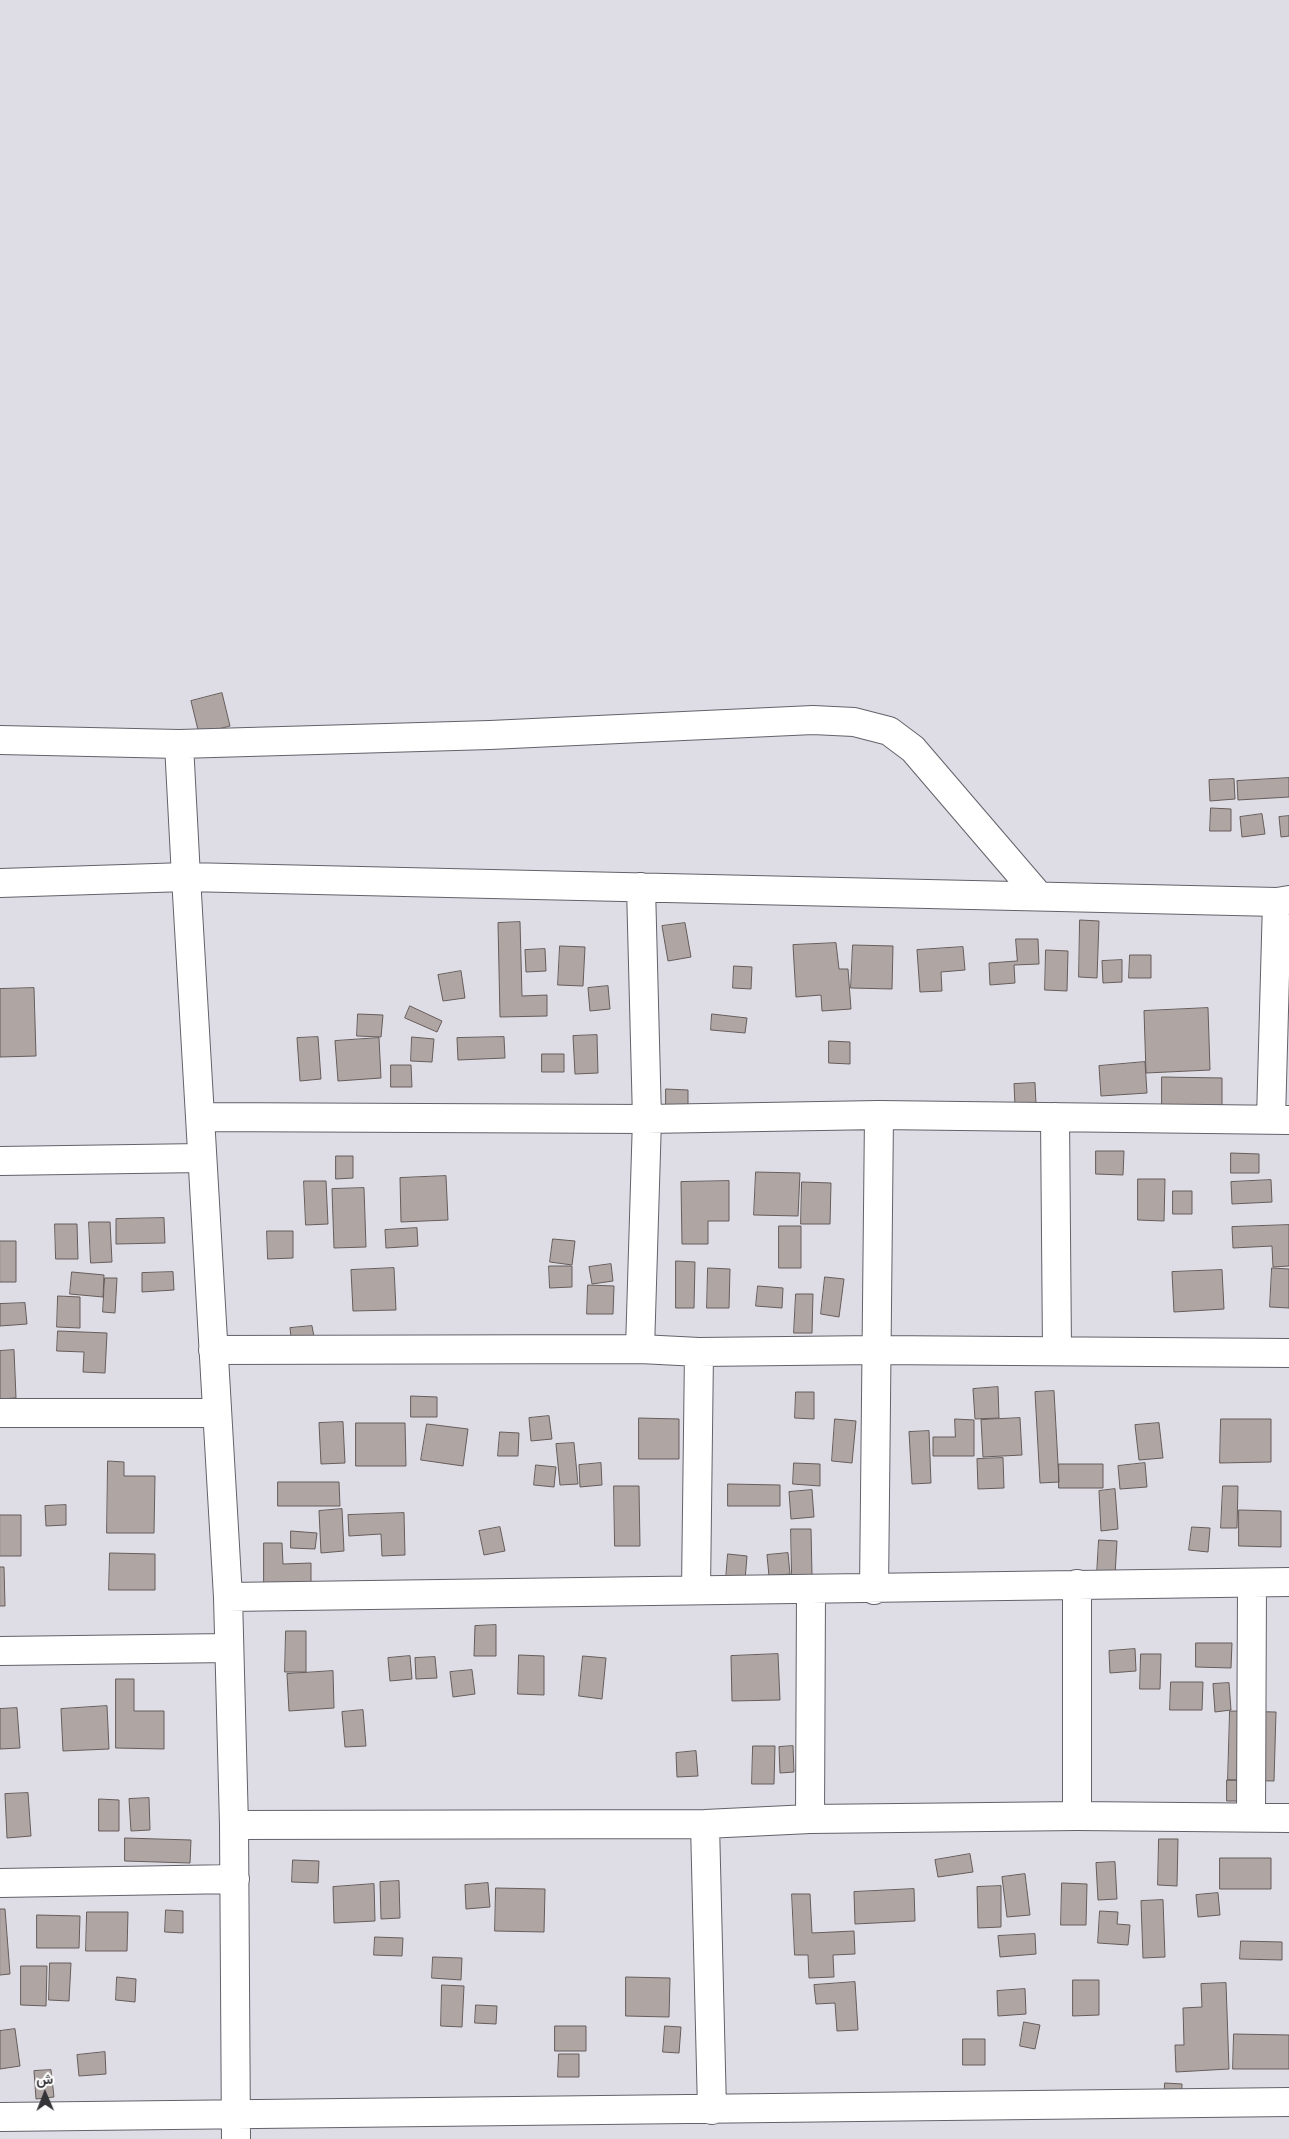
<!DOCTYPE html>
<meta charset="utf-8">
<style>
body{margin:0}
#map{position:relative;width:1289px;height:2139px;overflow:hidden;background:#dedde6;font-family:Roboto,Vazirmatn,sans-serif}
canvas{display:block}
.north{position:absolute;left:20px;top:2069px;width:50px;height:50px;-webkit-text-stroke:4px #fff;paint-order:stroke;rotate:359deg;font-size:14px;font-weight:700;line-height:20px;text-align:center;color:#343438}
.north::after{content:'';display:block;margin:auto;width:18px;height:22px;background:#343438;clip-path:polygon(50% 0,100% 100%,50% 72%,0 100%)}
</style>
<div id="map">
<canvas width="1289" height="2139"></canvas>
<div class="north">ش</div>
</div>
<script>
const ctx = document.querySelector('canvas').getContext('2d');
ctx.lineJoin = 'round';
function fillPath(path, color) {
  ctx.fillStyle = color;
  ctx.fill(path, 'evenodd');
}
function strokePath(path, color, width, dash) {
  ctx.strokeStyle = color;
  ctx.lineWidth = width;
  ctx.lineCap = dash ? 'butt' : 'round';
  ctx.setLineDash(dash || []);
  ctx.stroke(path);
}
const building = new Path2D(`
 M222,693L230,726L199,734L191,701Z
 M1289,778V797L1238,800L1237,781Z
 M1234,779L1235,799L1210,801L1209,780Z
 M1211,808L1231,809V831H1210Z
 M1262,814L1265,834L1242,837L1240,817Z
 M1289,816V836L1281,837L1279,817Z
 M1080,920L1099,921L1097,978L1079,977Z
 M520,922L522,996L547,995V1016L500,1017L498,923Z
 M685,923L691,957L668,961L662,926Z
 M1016,939H1038L1039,964L1014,965L1015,983L990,985L989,963L1017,961Z
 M836,943L839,969H848L851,1009L822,1011L821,995L796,997L793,945Z
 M853,945L893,946L892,989L851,988Z
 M560,946L585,947L583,986L558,985Z
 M963,947L965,970L941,972L942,991L920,992L917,950Z
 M545,949L546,971L526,972L525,950Z
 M1046,950L1068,951L1067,991L1045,990Z
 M1130,955H1151V978H1129Z
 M1122,960V982L1103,983L1102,961Z
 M734,966L752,967L751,989L733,988Z
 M461,971L465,998L443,1001L438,975Z
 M608,986L610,1009L590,1011L588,988Z
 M34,988L36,1056L0,1057V989Z
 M410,1006L442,1021L437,1032L405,1018Z
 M1208,1008L1210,1070L1146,1073L1144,1011Z
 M358,1014L383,1015L381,1037L357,1036Z
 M712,1014L747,1018L745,1033L711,1030Z
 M597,1035L598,1073L575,1074L573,1036Z
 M318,1037L321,1079L300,1081L297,1038Z
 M412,1037L434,1039L432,1062L411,1061Z
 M504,1037L505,1058L458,1060L457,1038Z
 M379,1038L381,1078L338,1081L335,1041Z
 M829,1041L850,1042V1064L829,1063Z
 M542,1054H564V1072H542Z
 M1145,1062L1147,1093L1101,1096L1099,1066Z
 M391,1065H411L412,1087H391Z
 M1162,1077L1222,1078V1106H1162Z
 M1035,1083L1036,1104L1015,1105L1014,1084Z
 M666,1089L688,1090V1106H666Z
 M1096,1151H1124L1123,1175L1096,1174Z
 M1231,1153L1259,1154V1173H1231Z
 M336,1156H353V1178L336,1179Z
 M756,1172L800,1173L798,1216L754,1215Z
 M446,1176L448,1220L401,1222L400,1178Z
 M1138,1179H1165L1164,1221L1138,1220Z
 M1271,1180L1272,1202L1232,1204L1231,1182Z
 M304,1181H326L328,1224L306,1225Z
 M729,1181V1221H708V1244H682L681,1182Z
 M802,1182L831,1183L830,1224H801Z
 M364,1188L366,1247L334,1248L332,1189Z
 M1173,1191H1192V1214H1173Z
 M164,1218L165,1243L116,1244V1219Z
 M89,1222H110L112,1262L91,1263Z
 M55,1224H77L78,1259H56Z
 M1289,1225V1266L1273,1267L1272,1246L1233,1248L1232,1227Z
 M779,1226H801V1268H779Z
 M417,1228L418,1246L386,1248L385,1230Z
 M267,1231H293V1258L268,1259Z
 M553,1239L575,1241L572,1265L550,1262Z
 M0,1241H16V1282H0Z
 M676,1261L695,1262L694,1308H676Z
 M611,1264L613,1281L592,1284L589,1267Z
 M549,1266H572V1287L550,1288Z
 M394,1268L396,1310L353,1311L351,1270Z
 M708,1268L730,1269L729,1308H707Z
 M1272,1268L1289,1269V1308L1270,1307Z
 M1222,1270L1224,1309L1174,1312L1172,1272Z
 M72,1272L104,1275L103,1297L70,1294Z
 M173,1272L174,1290L142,1292V1273Z
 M825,1277L844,1279L839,1317L821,1314Z
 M105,1278H117L115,1313L103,1312Z
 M588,1285L614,1286L613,1314H587Z
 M758,1286L783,1288L782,1308L756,1306Z
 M796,1294H813L812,1333H794Z
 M58,1296L80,1297V1328L57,1327Z
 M25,1303L27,1324L0,1326V1304Z
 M312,1326L315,1342L292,1345L290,1328Z
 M58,1331L107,1333L105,1373L83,1372L84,1352L57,1351Z
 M14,1350L16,1398L0,1399V1351Z
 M998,1387L999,1418L975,1419L973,1389Z
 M1054,1391L1059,1482L1040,1483L1035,1392Z
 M796,1392H814V1419L795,1418Z
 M411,1396L437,1397V1417H411Z
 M549,1416L552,1439L531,1441L529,1418Z
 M639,1418L679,1419V1459H639Z
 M1020,1418L1022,1455L983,1457L981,1420Z
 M835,1419L856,1421L852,1463L832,1461Z
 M955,1419L974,1420V1456H933V1437H955Z
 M1221,1419H1271V1462L1220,1463Z
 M343,1422L345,1463L321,1464L319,1423Z
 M356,1423H405L406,1466H356Z
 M1159,1423L1163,1458L1139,1460L1135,1425Z
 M427,1424L468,1429L463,1466L421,1460Z
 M929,1431L931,1483L912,1484L909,1432Z
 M500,1432L519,1433L518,1456H498Z
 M574,1443L578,1484L560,1485L556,1444Z
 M1003,1458L1004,1488L978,1489L977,1459Z
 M108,1461L124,1462V1476H155L154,1533H107Z
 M601,1463L602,1485L580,1487L579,1465Z
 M794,1463L820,1464V1486L793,1484Z
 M1145,1463L1147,1487L1120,1489L1118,1466Z
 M1059,1464H1103V1488H1059Z
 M536,1465L556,1467L554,1487L534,1485Z
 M278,1482H339L340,1506H278Z
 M728,1484L780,1485V1506H728Z
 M614,1486H639L640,1546H615Z
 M1223,1486H1238L1237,1528H1221Z
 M1115,1489L1118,1529L1101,1531L1099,1491Z
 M812,1490L814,1517L791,1519L789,1492Z
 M66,1505V1525L46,1526L45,1506Z
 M342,1509L344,1551L321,1553L319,1511Z
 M1239,1510L1281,1511V1547L1239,1546Z
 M404,1513L405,1555L382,1556L381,1534L349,1536L348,1515Z
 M0,1515H21V1556H0Z
 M500,1527L505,1551L484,1555L479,1531Z
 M1192,1527L1210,1528L1208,1552L1189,1550Z
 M791,1529H811L812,1575H792Z
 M291,1531L317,1533L315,1549L291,1548Z
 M1099,1540L1117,1541L1115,1575L1097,1574Z
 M264,1543H282L283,1564L311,1563V1588H264Z
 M110,1553L155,1554V1590H109Z
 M788,1553L790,1574L769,1576L767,1555Z
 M728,1554L747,1556L745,1580L726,1579Z
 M0,1567H4L5,1606H0Z
 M496,1625V1656H474L475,1626Z
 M286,1631H306V1672H285Z
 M1196,1643H1232L1231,1668L1196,1667Z
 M1135,1649L1136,1671L1110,1673L1109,1651Z
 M778,1654L780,1700L732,1701L731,1656Z
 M1141,1654H1161L1160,1689H1140Z
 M519,1655L544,1656V1695L518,1694Z
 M410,1656L412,1679L390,1681L388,1658Z
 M583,1656L606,1658L602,1699L579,1696Z
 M435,1657L437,1678L416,1679L415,1658Z
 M472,1670L475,1694L453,1697L450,1672Z
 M333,1671L334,1708L289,1711L287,1674Z
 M116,1679H134V1711H164V1749L116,1748Z
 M1171,1682H1203L1202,1710H1170Z
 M1229,1683L1231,1710L1215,1712L1213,1684Z
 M107,1706L109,1749L63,1751L61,1709Z
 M17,1708L20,1748L0,1749V1709Z
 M363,1710L366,1746L345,1747L342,1712Z
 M1230,1711L1276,1712L1274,1781L1228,1780Z
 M753,1746H775L774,1784H752Z
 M793,1746L794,1772L780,1773L779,1747Z
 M696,1751L698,1776L677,1777L676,1753Z
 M1227,1780H1245L1244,1801H1227Z
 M28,1793L31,1836L7,1838L5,1794Z
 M149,1798L150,1830L131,1831L129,1799Z
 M99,1799L119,1800V1831H99Z
 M125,1838L191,1840L190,1863L125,1861Z
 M1159,1839H1178L1177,1886L1158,1885Z
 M970,1854L973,1872L938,1877L935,1860Z
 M1220,1858H1271V1889H1220Z
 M293,1860L319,1861L318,1883L292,1882Z
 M1115,1862L1117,1899L1098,1900L1096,1863Z
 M1025,1874L1030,1915L1007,1917L1002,1877Z
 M399,1881L400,1918L381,1919L380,1882Z
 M488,1883L490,1907L466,1909L465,1885Z
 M1062,1883L1087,1884L1086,1925H1061Z
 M374,1884L375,1921L334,1923L333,1887Z
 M1001,1886V1927L978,1928L977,1887Z
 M496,1888L545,1889L544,1932L495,1931Z
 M914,1889L915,1921L855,1924L854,1892Z
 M1218,1893L1220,1915L1198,1917L1196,1895Z
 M792,1894H810L812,1933L854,1931L855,1954L833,1955L834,1977L809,1978L808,1955H795Z
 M1163,1900L1165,1957L1143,1958L1141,1901Z
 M0,1909H5L10,1974L0,1975Z
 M166,1910L183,1911V1933L165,1932Z
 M1100,1911L1118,1912L1117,1924L1130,1925L1128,1945L1098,1943Z
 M87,1912H128L127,1951H86Z
 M37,1915L80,1916L79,1948H37Z
 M1035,1934L1036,1954L1000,1957L998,1936Z
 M375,1937L403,1938L402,1956L374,1955Z
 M1241,1941L1282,1942V1960L1240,1959Z
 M433,1957L462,1958L461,1980L432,1978Z
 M50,1963H71L69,2001L49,2000Z
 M21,1966H47L46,2006L21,2005Z
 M117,1977L136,1979L135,2002L116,2000Z
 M626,1977L670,1978L669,2017L626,2016Z
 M1073,1980H1099V2015L1073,2016Z
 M855,1982L858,2030L837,2031L835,2003L816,2004L814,1985Z
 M1226,1983L1229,2069L1176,2072L1175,2045H1184L1183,2008L1202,2007L1201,1984Z
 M442,1985L464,1986L462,2027L441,2026Z
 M1025,1989L1026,2014L998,2016L997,1991Z
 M476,2005L497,2006L496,2024L475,2023Z
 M1024,2022L1040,2025L1035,2049L1020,2046Z
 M555,2026H586V2051H555Z
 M665,2026L681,2027L679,2053L663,2052Z
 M15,2029L20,2066L0,2069V2031Z
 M1234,2034L1289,2035V2069H1233Z
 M963,2039H985V2065H963Z
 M105,2052L106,2074L79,2076L77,2055Z
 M559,2054H579V2077H558Z
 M51,2070L54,2097L36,2099L34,2071Z
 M1165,2083L1182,2084L1181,2114H1164Z`);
const minor = new Path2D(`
 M0,740L179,744L490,735L813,720L854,722L889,731L913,749L1039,896
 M0,883L186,877L179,744
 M200,1117L647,1119L879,1115L1289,1120
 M1055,1117L1057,1351
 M1271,1119L1277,902
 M0,1161L201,1158
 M640,1349L647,1119L641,887
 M213,1350L640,1349L699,1352L876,1350L1289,1353
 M0,1413H217
 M1077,1584V1816
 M696,1590L699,1352
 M874,1590L879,1115
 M228,1597C581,1592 935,1588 1289,1582
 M0,1651L229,1648
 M1251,1817L1252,1583
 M810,1819L811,1591
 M705,1824L712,2110
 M234,1825L705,1824L810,1819L1077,1816L1289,1818
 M0,1883L235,1879
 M0,2117L1289,2102
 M236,2139L234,1825L228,1597L186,877L1277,902L1289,900`);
fillPath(building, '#afa5a3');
strokePath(building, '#665d5b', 1);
strokePath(minor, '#63626a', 30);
strokePath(minor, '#fff', 28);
</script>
